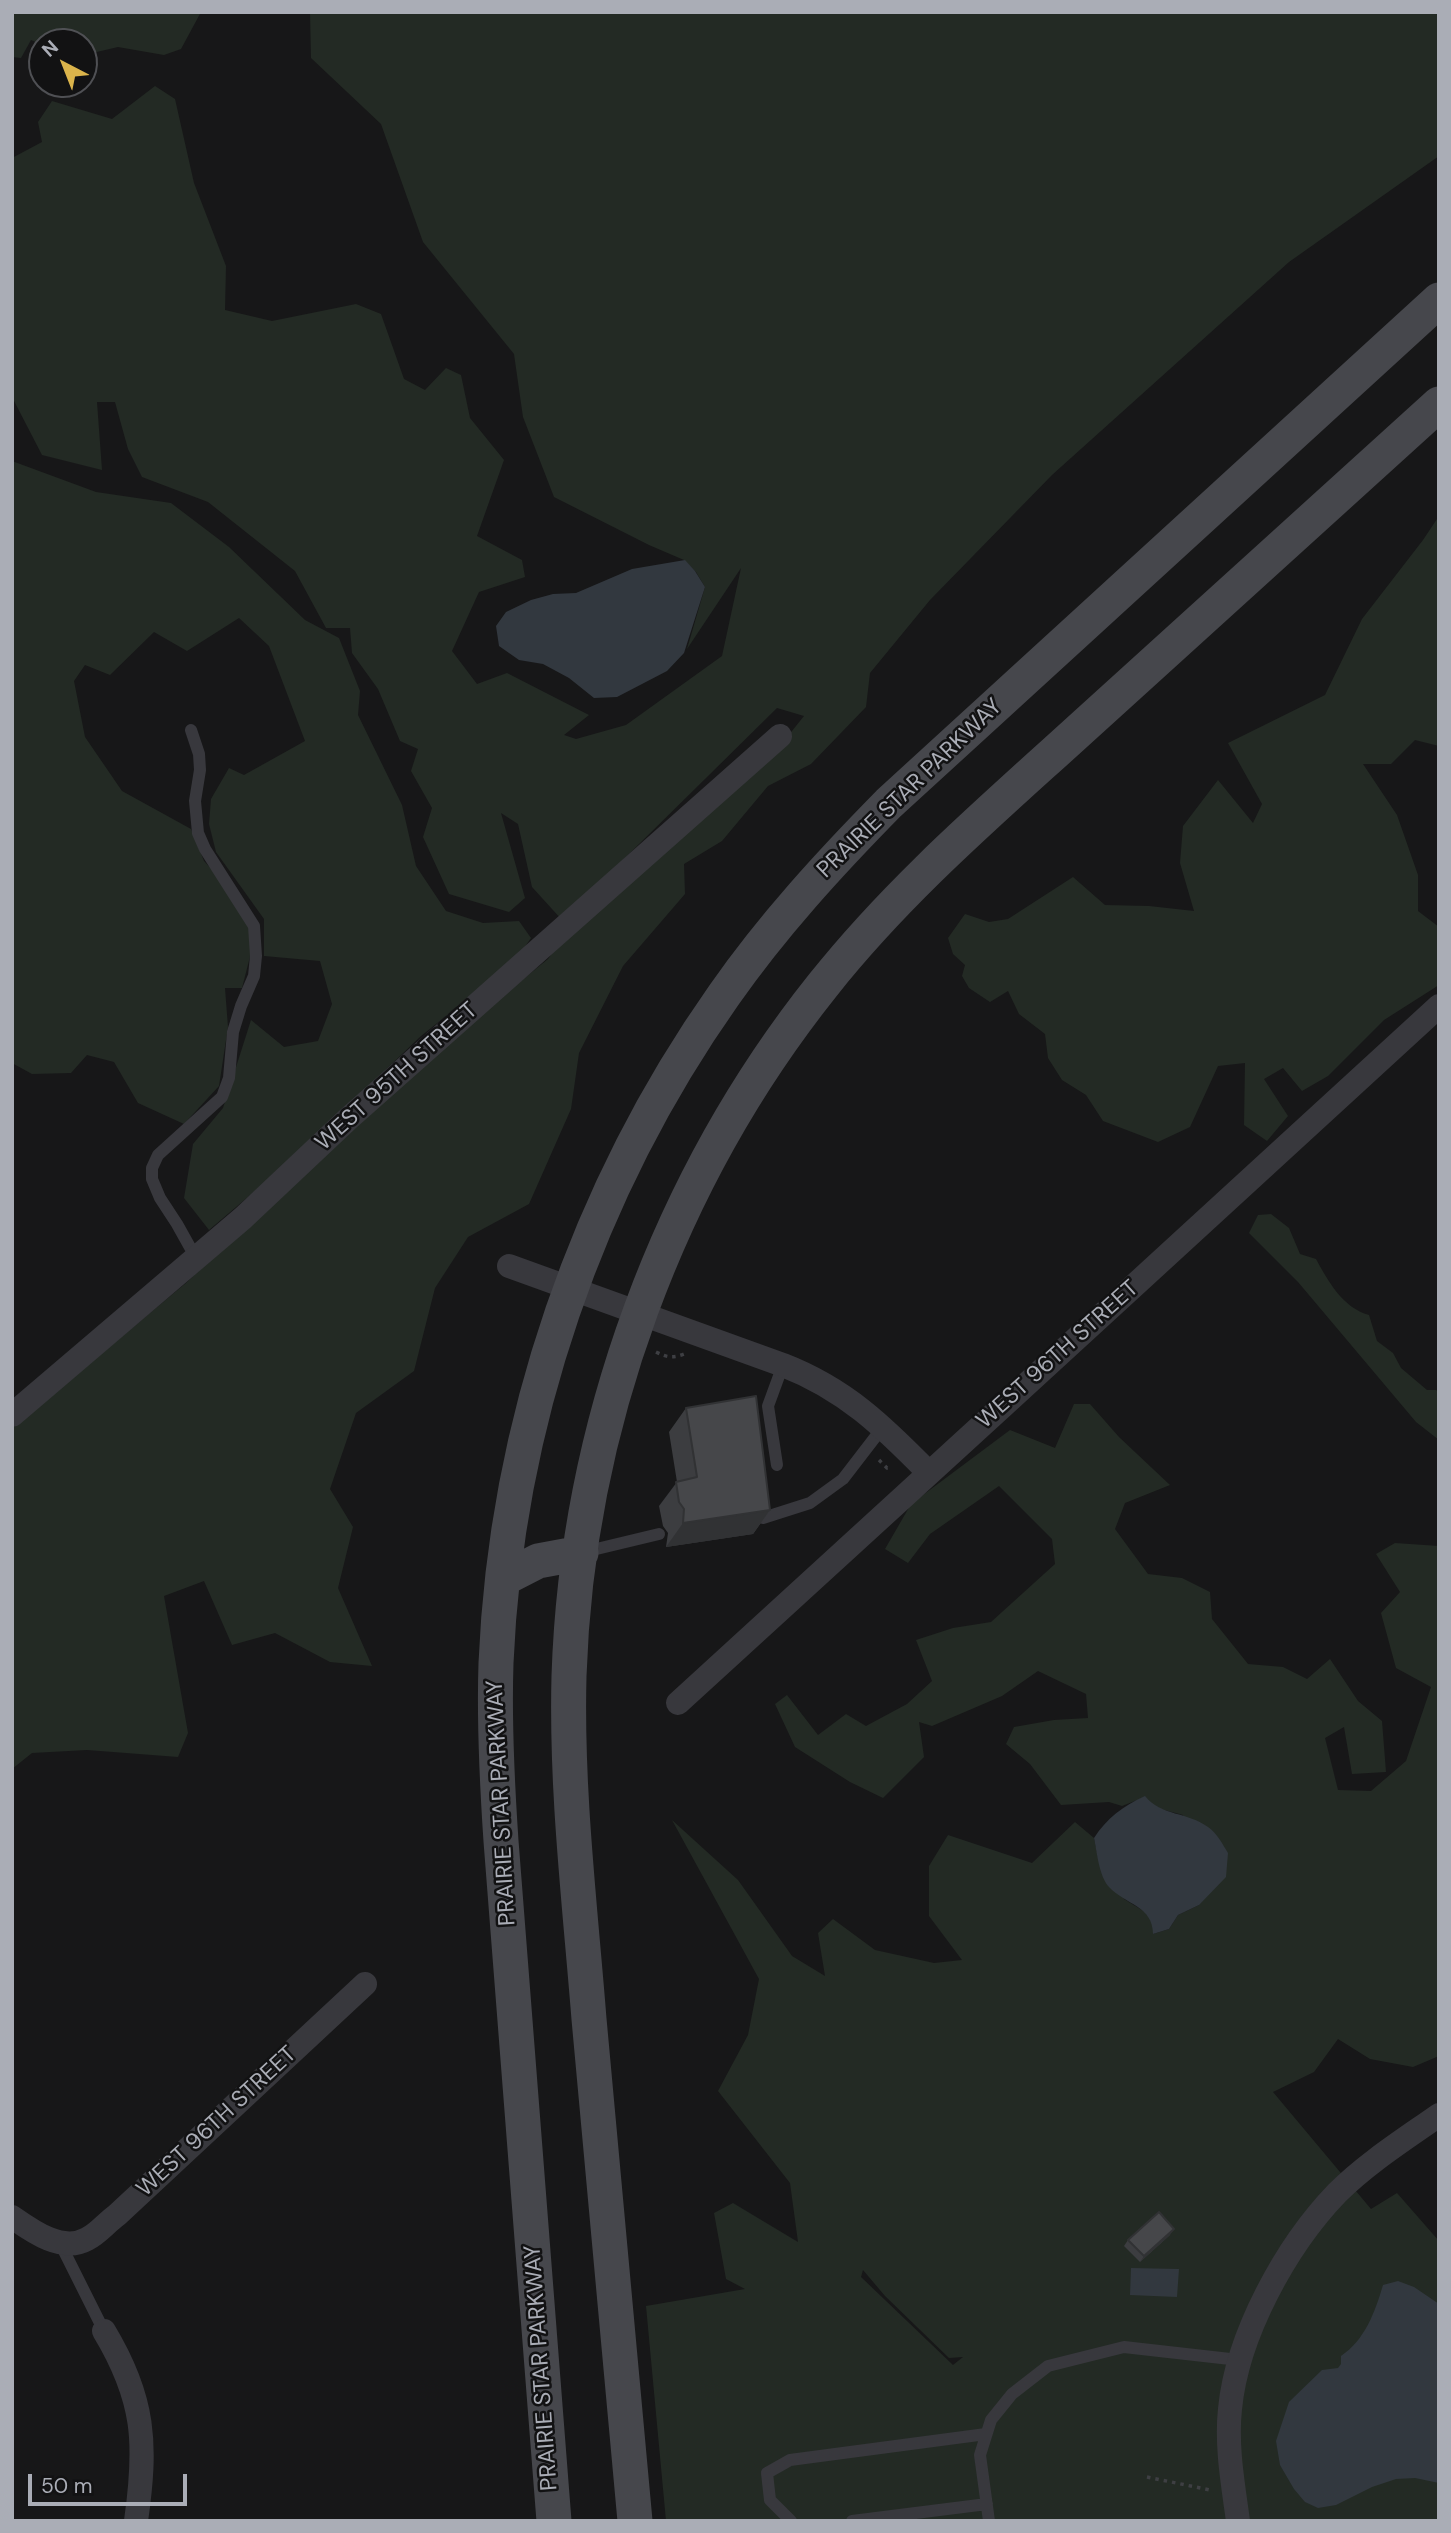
<!DOCTYPE html>
<style>
body{margin:0}
#map{position:relative;width:1451px;height:2533px;overflow:hidden;background:#171718;font-family:"DM Sans",sans-serif}
canvas{display:block}
.frame{position:absolute;inset:0;border:14px solid #aaadb6;pointer-events:none}
.north{position:absolute;left:28px;top:28px;width:70px;height:70px;box-sizing:border-box;background:#121213;border:2px solid #4f5054;border-radius:50%;rotate:318deg;font-size:19px;font-weight:700;line-height:28px;text-align:center;color:#aaadb6}
.north::after{content:'';display:block;margin:auto;width:24px;height:32px;background:#dbb44b;clip-path:polygon(50% 0,100% 100%,50% 72%,0 100%)}
.scale{position:absolute;left:28px;top:2474px;width:159px;height:32px;box-sizing:border-box;border:4px solid #aaadb6;border-top:0;padding-left:9px;font-size:21px;line-height:24px;white-space:nowrap;color:#aaadb6;-webkit-text-stroke:5px #121213;paint-order:stroke}
</style>
<div id="map">
<canvas width="1451" height="2533"></canvas>
<div class="frame"></div>
<div class="north">N</div>
<div class="scale">50 m</div>
</div>
<script>
const ctx = document.querySelector('canvas').getContext('2d');
ctx.lineJoin = 'round';
function fillPath(path, color) {
  ctx.fillStyle = color;
  ctx.fill(path, 'evenodd');
}
function strokePath(path, color, width, dash) {
  ctx.strokeStyle = color;
  ctx.lineWidth = width;
  ctx.lineCap = dash ? 'butt' : 'round';
  ctx.setLineDash(dash || []);
  ctx.stroke(path);
}
function drawText(font, color, halo, rows, align = 'center') {
  ctx.font = font + ' "DM Sans",sans-serif';
  ctx.lineWidth = 5;
  ctx.setLineDash([]);
  ctx.textBaseline = 'middle';
  ctx.strokeStyle = halo;
  ctx.fillStyle = color;
  for (const [text, x, y, turn = 0] of rows) {
    ctx.save();
    ctx.translate(x, y);
    ctx.rotate((+turn || 0) * Math.PI / 180);
    ctx.textAlign = isNaN(turn) ? turn : align;
    if (halo) ctx.strokeText(text, 0, 0);
    ctx.fillText(text, 0, 0);
    ctx.restore();
  }
}
const green = new Path2D(`
 M12,12H201L181,49L164,55L118,47L84,55V42H42V45L31,40L21,58L12,57Z
 M310,12H1439V156L1289,262L1052,475L930,600L870,673L866,707L811,764L768,786L722,841L684,864L685,894L623,966L579,1053L571,1109L529,1204L468,1237L435,1288L414,1371L356,1413L330,1489L353,1527L338,1588L372,1666L330,1662L275,1633L232,1645L204,1581L164,1596L188,1733L178,1757L87,1750L32,1753L12,1769V1428L186,1283L296,1178L468,1024L548,959L571,928L784,741L804,716L777,708L562,920L532,887L518,824L501,813L525,898L509,912L449,894L423,837L432,808L411,771L418,749L400,741L378,689L352,653L350,628H326L295,571L208,502L142,477L128,449L115,402H97L102,470L42,455L12,397V158L42,142L38,122L52,101L112,119L155,86L175,99L194,183L226,266L225,310L272,321L356,304L381,314L404,379L425,390L446,368L461,375L470,418L504,460L477,536L522,560L525,577L479,592L452,651L477,684L507,673L589,715L564,735L576,739L626,725L722,656L741,568L687,649L705,587L696,572L684,560L649,545L554,497L523,417L514,354L423,242L381,124L311,58Z
 M12,461L96,492L171,503L229,547L305,620L339,638L360,691L358,715L402,805L416,866L446,911L483,923L519,921L531,938L515,961L421,1036L288,1163L209,1230L184,1198L193,1144L223,1108L251,1020L284,1047L318,1041L332,1004L320,961L264,956V919L216,852L209,824L211,799L229,768L244,775L305,741L269,646L239,618L187,651L154,632L110,675L85,665L74,681L85,737L122,791L191,829L204,861L243,903L254,941L242,988H225L228,1027L219,1086L184,1124L138,1103L114,1062L87,1055L71,1073L32,1074L12,1063Z
 M1439,516V746L1415,740L1391,764H1363L1397,815L1418,875V911L1439,927V985L1384,1020L1328,1076L1302,1091L1283,1068L1264,1079L1288,1116L1267,1141L1244,1125L1245,1063L1218,1066L1190,1127L1158,1142L1103,1121L1086,1095L1062,1080L1048,1058L1045,1034L1019,1014L1008,991L990,1002L969,988L962,976L965,965L953,954L948,938L965,914L989,922L1008,919L1073,877L1105,905L1149,906L1194,911L1180,863L1183,826L1218,780L1253,823L1262,804L1228,743L1325,695L1362,619L1423,540Z
 M1271,1214L1289,1228L1300,1254L1316,1259C1328,1281 1343,1308 1369,1315L1377,1341L1393,1353L1401,1368L1427,1390H1436L1439,1392V1440L1416,1422L1298,1282L1249,1233L1258,1215Z
 M1074,1404H1090L1119,1437L1170,1485L1125,1503L1115,1529L1148,1574L1182,1578L1210,1592L1212,1619L1248,1664L1283,1667L1307,1679L1330,1659L1358,1701L1382,1721L1386,1772L1352,1774L1344,1727L1325,1738L1338,1790L1371,1791L1406,1761L1431,1687L1396,1668L1381,1613L1400,1592L1376,1554L1395,1543L1439,1546V2056L1413,2067L1370,2059L1338,2039L1314,2072L1273,2092L1371,2209L1397,2193L1439,2241V2521H666L646,2306L745,2289L726,2279L714,2213L733,2203L798,2242L790,2183L718,2091L748,2035L759,1979L672,1820L738,1880L792,1956L825,1976L818,1933L833,1919L875,1950L934,1963L962,1960L929,1916V1866L948,1835L1032,1863L1075,1822L1094,1838L1098,1857L1124,1899L1145,1912L1153,1922V1934L1169,1929L1178,1915L1199,1905L1183,1815L1153,1807L1145,1797L1122,1806L1109,1802L1061,1805L1030,1764L1006,1744L1014,1727L1054,1720L1088,1718L1086,1694L1038,1671L1002,1696L932,1726L919,1722L924,1757L883,1798L850,1782L795,1747L775,1704L787,1695L818,1735L846,1714L866,1726L907,1704L932,1681L916,1640L953,1628L991,1622L1055,1564L1052,1539L999,1486L930,1534L908,1563L885,1549L911,1504L1010,1430L1055,1448ZM863,2270L885,2296L949,2358L963,2357L953,2365L861,2277Z`);
const water = new Path2D(`
 M685,560L695,571L705,587L684,653L667,671L617,697L594,698L569,678L543,664L519,660L499,646L496,626L506,612L531,600L553,594L576,593L632,569Z
 M1145,1796C1161,1816 1188,1812 1208,1827C1217,1833 1223,1845 1228,1853L1226,1877L1199,1905L1178,1915L1169,1929L1153,1934C1153,1906 1126,1905 1109,1887C1099,1876 1097,1852 1094,1838C1107,1818 1123,1806 1145,1796Z
 M1131,2268L1179,2269L1177,2297L1130,2295Z
 M1398,2281L1414,2287L1439,2304V2483L1415,2478L1396,2479L1372,2487L1336,2505L1318,2508L1305,2502L1294,2489L1280,2465L1276,2441L1289,2402L1322,2370L1338,2368L1341,2364V2356C1365,2340 1375,2312 1383,2285Z`);
const path = new Path2D(`
 M656,1352C668,1358 673,1358 684,1354
 M879,1460L887,1468L892,1467
 M1147,2477L1210,2490`);
const lane = new Path2D(`
 M191,730L199,754L200,770L195,801L198,833L205,849L254,926L256,956L254,976L241,1006L233,1032L229,1078L222,1097L158,1155L152,1168V1179L160,1198L177,1224L196,1258
 M777,1465L768,1406L783,1365
 M763,1518L810,1503L843,1479L883,1427
 M584,1552L659,1534
 M60,2243L104,2331
 M791,2521L770,2500L767,2473L790,2460L986,2434
 M852,2521L987,2504
 M989,2521L980,2455L991,2420L1012,2394L1048,2366L1124,2347L1239,2360`);
const street = new Path2D(`
 M509,1266L783,1365C845,1389 883,1426 929,1473
 M12,1415L243,1218L348,1119L780,736
 M678,1703C931,1470 1187,1240 1439,1006
 M12,2217C32,2231 62,2253 87,2239C98,2234 107,2222 117,2215L365,1984
 M104,2331C145,2399 147,2444 136,2521
 M1238,2521C1233,2484 1226,2446 1230,2409C1237,2335 1286,2246 1337,2193C1367,2163 1405,2139 1439,2115`);
const secondary = new Path2D(`
 M503,1579L538,1561L581,1553
 M554,2521L501,1841C497,1782 494,1722 496,1663C506,1425 587,1189 724,995C773,925 830,863 889,803L1439,300
 M635,2521C619,2354 603,2187 589,2019C580,1905 566,1791 569,1676C577,1428 668,1179 823,985C900,888 993,809 1084,726C1202,619 1321,511 1439,404`);
const wall = new Path2D(`
 M686,1408L770,1510L753,1534L666,1547L668,1533L663,1526L659,1506L677,1482L669,1432Z
 M1170,2235L1140,2262L1124,2246L1128,2240Z`);
const shadedWall = new Path2D(`
 M770,1510L753,1534L666,1547L683,1523Z
 M1174,2229L1170,2235L1140,2262L1144,2256Z`);
const building = new Path2D(`
 M756,1396L770,1510L683,1523L684,1509L679,1502L676,1482L697,1477L686,1408Z
 M1159,2212L1174,2229L1144,2256L1128,2240Z`);
const streetNames = [
 ["PRAIRIE STAR PARKWAY",910,789,-44],
 ["WEST 95TH STREET",397,1077,-42],
 ["WEST 96TH STREET",1058,1355,-42],
 ["PRAIRIE STAR PARKWAY",502,1803,-93],
 ["WEST 96TH STREET",217,2122,-43],
 ["PRAIRIE STAR PARKWAY",542,2368,-94]
];
fillPath(green, '#232a24');
fillPath(water, '#32383f');
strokePath(path, '#3e3f43', 3.5, [3.5, 5]);
strokePath(lane, '#38383d', 12);
strokePath(street, '#38383d', 24);
strokePath(secondary, '#46474c', 35);
fillPath(wall, '#3c3d40');
fillPath(shadedWall, '#313234');
fillPath(building, '#46474a');
strokePath(building, '#313234', 2);
drawText('23px', '#aaadb6', '#121213', streetNames);
</script>
